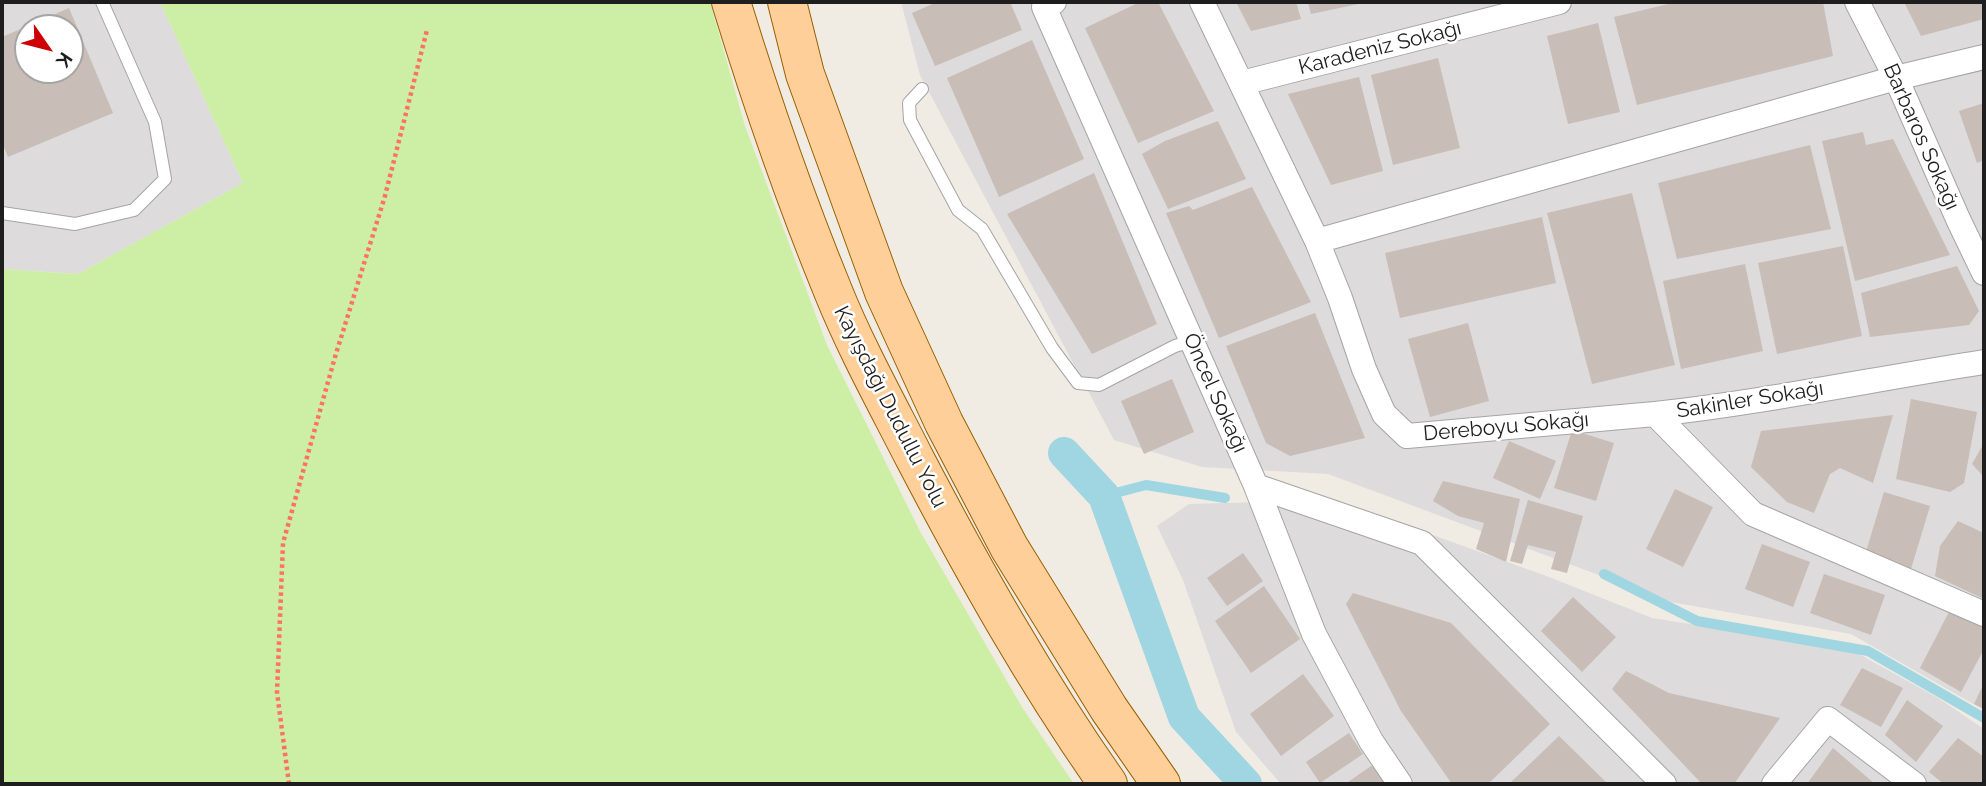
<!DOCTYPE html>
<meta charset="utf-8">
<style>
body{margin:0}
#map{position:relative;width:1986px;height:786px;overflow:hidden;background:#f0ece4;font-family:Raleway,sans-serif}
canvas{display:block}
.frame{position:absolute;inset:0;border:4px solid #1e1e1e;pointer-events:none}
.north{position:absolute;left:14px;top:14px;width:70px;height:70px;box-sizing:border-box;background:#fff;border:2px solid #a5a5a5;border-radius:50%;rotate:125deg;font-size:19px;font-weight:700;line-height:28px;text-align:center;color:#1e1e1e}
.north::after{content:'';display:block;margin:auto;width:24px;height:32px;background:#cd0008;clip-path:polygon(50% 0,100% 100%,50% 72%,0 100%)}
</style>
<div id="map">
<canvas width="1986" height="786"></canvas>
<div class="frame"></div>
<div class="north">K</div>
</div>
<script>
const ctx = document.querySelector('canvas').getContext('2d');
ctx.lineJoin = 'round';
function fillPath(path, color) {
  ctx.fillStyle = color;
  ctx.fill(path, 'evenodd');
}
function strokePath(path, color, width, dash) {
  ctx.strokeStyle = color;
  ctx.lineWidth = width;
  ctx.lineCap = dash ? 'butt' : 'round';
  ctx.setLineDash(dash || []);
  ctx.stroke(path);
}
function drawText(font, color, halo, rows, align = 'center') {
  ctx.font = font + ' Raleway,sans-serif';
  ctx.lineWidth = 5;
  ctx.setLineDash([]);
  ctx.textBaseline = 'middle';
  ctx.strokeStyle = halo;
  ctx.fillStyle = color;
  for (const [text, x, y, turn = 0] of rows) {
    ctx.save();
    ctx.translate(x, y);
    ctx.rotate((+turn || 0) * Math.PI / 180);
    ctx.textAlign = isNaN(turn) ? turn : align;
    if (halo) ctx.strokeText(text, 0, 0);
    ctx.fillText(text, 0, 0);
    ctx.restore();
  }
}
const residential = new Path2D(`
 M2,2H160L243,183L78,274L2,269ZM28,28H70V70H28Z
 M901,2H1984V710L1851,634L1671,602L1328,474L1202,467L1114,440L920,75Z
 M1336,500L1549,577L1652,618L1850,649L1938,698L1984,729V784H1281L1236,732L1183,580L1157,526L1189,504Z`);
const grass = new Path2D(`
 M160,2H710L745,126L827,345L921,533L1022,707L1074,784H2V269L78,274L243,183Z`);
const stream = new Path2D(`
 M1104,496L1146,485L1225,498
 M1604,574L1697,621L1868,651L1984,718`);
const canal = new Path2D(`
 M1064,453L1104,496L1184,717L1246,784`);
const building = new Path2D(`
 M937,2H1010L1022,30L935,66L912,13Z
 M1140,2H1158L1214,111L1138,143L1085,28Z
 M1236,2H1296L1301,19L1251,31Z
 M1308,2H1362L1363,3L1311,14Z
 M1677,2H1823L1833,56L1637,105L1614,17Z
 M1904,2H1984V19L1921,36Z
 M69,8L113,113L8,157L2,142V37ZM28,28H70V70H28Z
 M1598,23L1620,112L1568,124L1547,36Z
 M1032,40L1084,159L999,197L947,78Z
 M1438,58L1460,148L1393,165L1371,75Z
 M1359,77L1383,171L1331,185L1288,94Z
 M1984,103V160L1977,163L1959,111Z
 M1218,121L1246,179L1168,209L1142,154L1165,141Z
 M1863,132L1866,145L1893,139L1950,255L1855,281L1822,141Z
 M1810,145L1831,229L1677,259L1658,183Z
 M1094,173L1157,324L1092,354L1007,214Z
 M1252,187L1311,302L1219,338L1166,213L1189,206L1193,210Z
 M1632,193L1675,365L1592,384L1547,213Z
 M1542,217L1556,283L1400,318L1385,253Z
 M1843,246L1862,336L1777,354L1758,263Z
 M1745,264L1763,351L1681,369L1663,281Z
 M1957,266L1979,311L1969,325L1870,337L1861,293Z
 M1315,313L1365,438L1290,456L1266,443L1226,346Z
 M1468,323L1489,401L1430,417L1408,339Z
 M1172,379L1194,432L1144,454L1121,401Z
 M1911,399L1977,412L1964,483L1950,492L1896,479Z
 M1893,415L1873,483L1840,468L1830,474L1814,513L1787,502L1751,467L1761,431Z
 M1572,430L1614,443L1596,501L1554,488Z
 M1509,441L1556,461L1540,499L1493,478Z
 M1984,443V477L1972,464Z
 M1443,481L1520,499L1506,562L1476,549L1484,523L1458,516L1433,501Z
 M1675,489L1713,507L1683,567L1646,549Z
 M1884,492L1930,506L1911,569L1865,555Z
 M1528,500L1583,516L1567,573L1551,569L1556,552L1528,545L1522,564L1510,561Z
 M1958,521L1984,533V599L1935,576L1940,546Z
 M1762,544L1810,562L1793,607L1745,589Z
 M1243,553L1263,581L1227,606L1207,578Z
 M1824,574L1885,595L1871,635L1810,613Z
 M1264,586L1300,639L1251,673L1215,621Z
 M1353,593L1451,623L1550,724L1488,784H1452L1401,711L1346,604Z
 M1573,597L1616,637L1582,672L1541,631Z
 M1950,610L1984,626V649L1961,692L1920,668Z
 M1862,668L1903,688L1881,727L1840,705Z
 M1626,671L1669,693L1780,718L1734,784H1702L1612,689Z
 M1303,674L1334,716L1281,756L1250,714Z
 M1984,683V709L1974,704Z
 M1907,700L1943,726L1916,762L1885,735Z
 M1349,733L1363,754L1320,783L1306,762Z
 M1559,736L1608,784H1509Z
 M1958,738L1984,757V784H1944L1929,772Z
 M1833,748L1875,784H1807Z
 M1377,762L1392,784H1345Z`);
const path = new Path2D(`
 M289,784L277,692L283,543L335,357L385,196L427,30`);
const lane = new Path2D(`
 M922,89L909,103L910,120L958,210L982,229L1052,348L1078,383L1099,385L1175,346L1192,341
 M2,213L75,224L134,210L165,179L155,122L102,2`);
const street = new Path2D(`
 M1054,2L1044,7L1256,486L1314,634L1371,741L1400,784
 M1202,2L1317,241L1896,78L1984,57
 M1857,2L1896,78L1958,219L1984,273
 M1242,83L1559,2
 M1317,241L1340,298L1364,369L1384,414L1407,436L1655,414
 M1984,362C1874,379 1765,402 1655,414L1753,514L1984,614
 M1256,486L1422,543L1664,784
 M1774,784L1828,719L1914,784`);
const primary = new Path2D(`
 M731,2C761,100 794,196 833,291C855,346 887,404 914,457C973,570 1035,680 1108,784
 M787,2L805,74L884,292L944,423L1009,547L1109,709L1161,784`);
const streetNames = [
 ["Karadeniz Sokağı",1380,48,-14],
 ["Barbaros Sokağı",1921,137,66],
 ["Öncel Sokağı",1215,393,66],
 ["Sakinler Sokağı",1750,400,-9],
 ["Kayışdağı Dudullu Yolu",890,407,63],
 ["Dereboyu Sokağı",1506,427,-5]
];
fillPath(residential, '#dddbdb');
fillPath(grass, '#ccefa5');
strokePath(stream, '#a0d5e2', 10);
strokePath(canal, '#a0d5e2', 32);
fillPath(building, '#c8bdb7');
strokePath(lane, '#a5a5a5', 14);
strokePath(street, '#a5a5a5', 26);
strokePath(primary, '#996000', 40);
strokePath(path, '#ff7066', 4.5, [3.5, 3.5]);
strokePath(lane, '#fff', 12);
strokePath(street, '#fff', 24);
strokePath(primary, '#ffcf9a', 38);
drawText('21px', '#1e1e1e', '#fff', streetNames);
</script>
